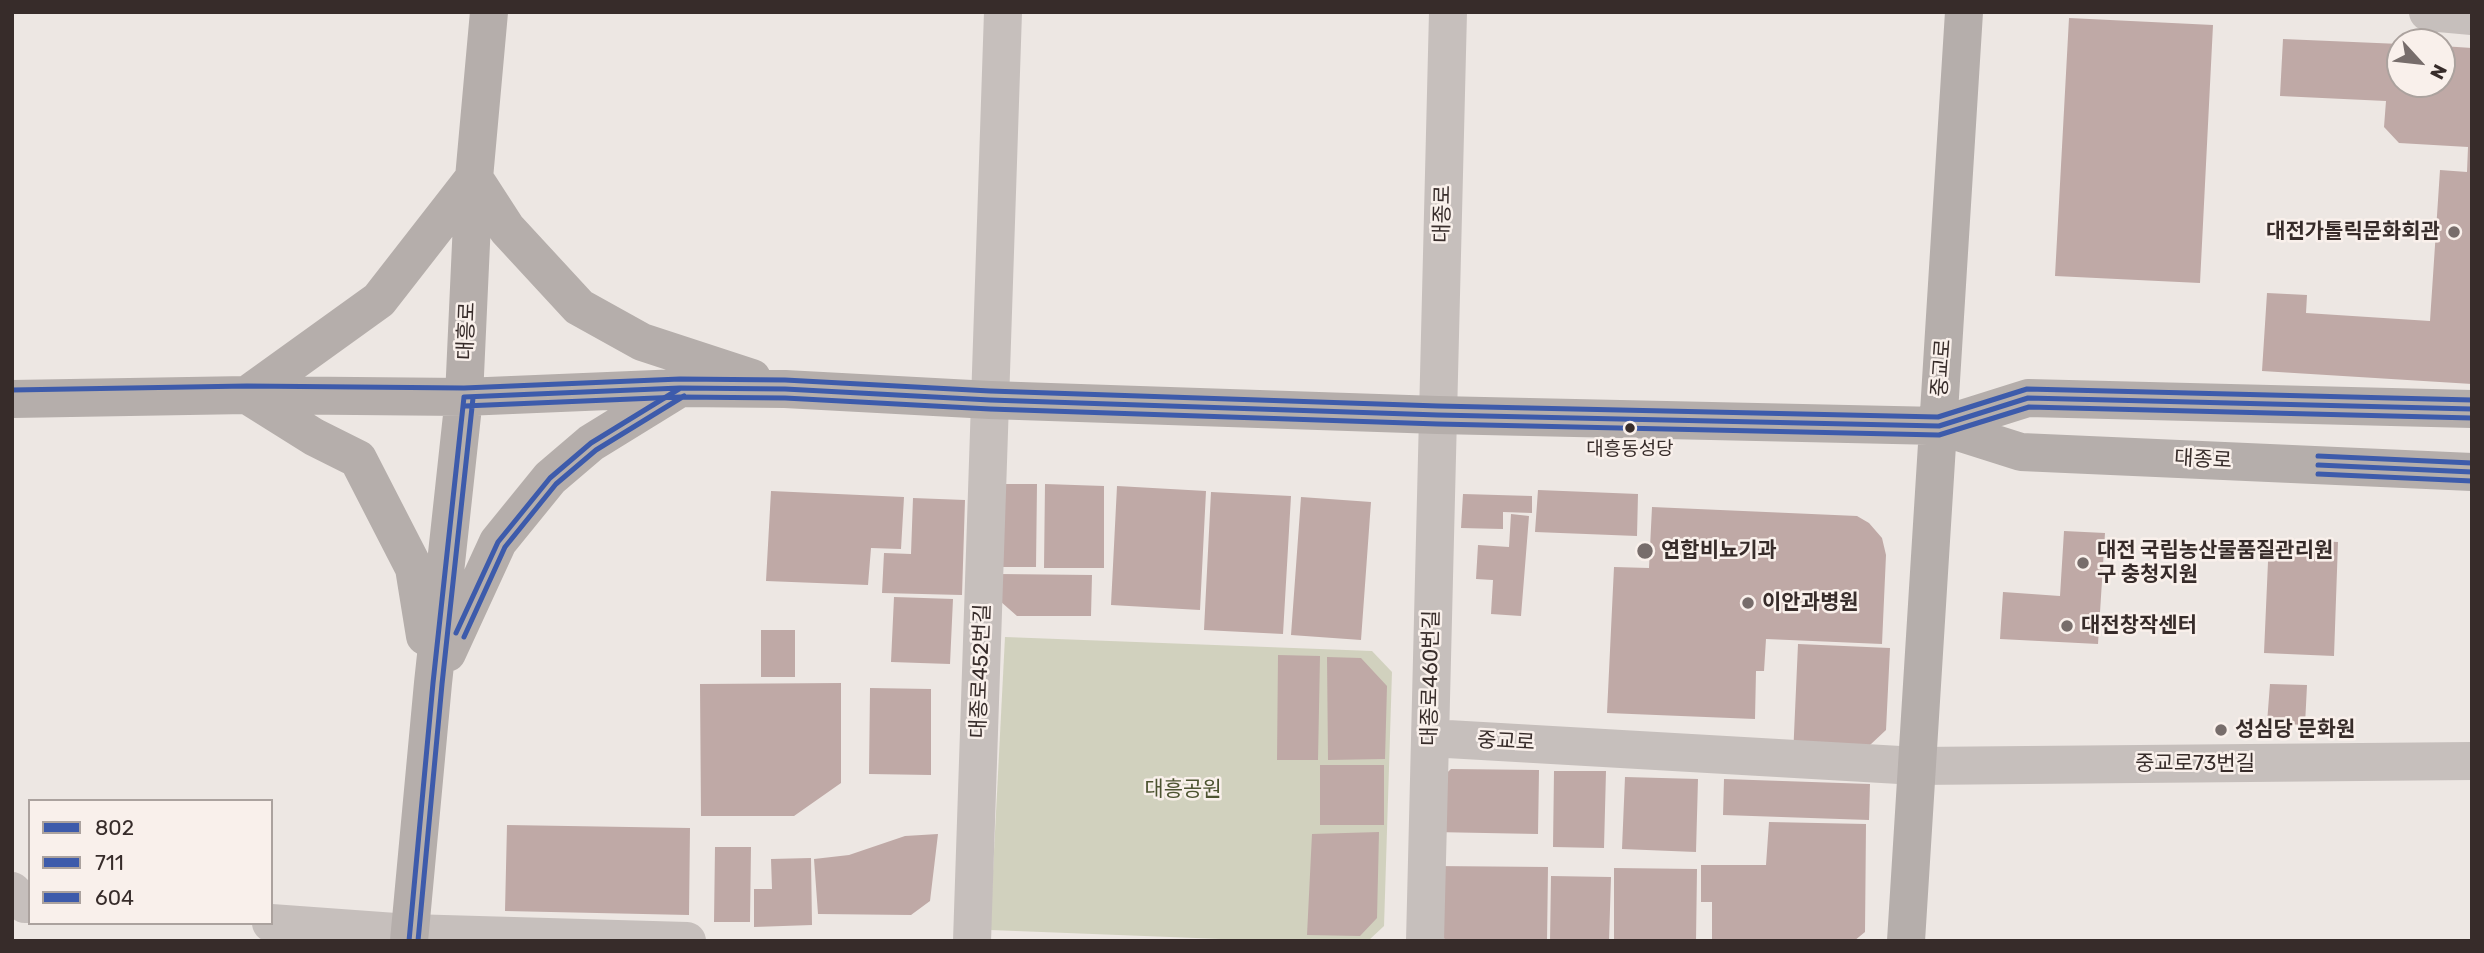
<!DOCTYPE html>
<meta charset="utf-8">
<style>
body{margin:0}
#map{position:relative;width:2484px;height:953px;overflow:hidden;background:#ede7e3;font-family:Rubik,sans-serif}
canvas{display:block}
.frame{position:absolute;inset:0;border:14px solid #372c2a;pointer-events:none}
.legend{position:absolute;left:28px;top:799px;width:245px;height:126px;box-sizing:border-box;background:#f9f0eb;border:2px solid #aba29e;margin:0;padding:9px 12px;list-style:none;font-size:21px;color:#372c2a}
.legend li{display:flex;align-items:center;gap:14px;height:35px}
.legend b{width:35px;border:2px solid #aba29e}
.north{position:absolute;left:2386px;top:28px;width:70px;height:70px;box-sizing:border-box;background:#f9f0eb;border:2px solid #aba29e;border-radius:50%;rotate:117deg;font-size:19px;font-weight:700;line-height:28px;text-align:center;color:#372c2a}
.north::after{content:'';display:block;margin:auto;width:24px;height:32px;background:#776d6b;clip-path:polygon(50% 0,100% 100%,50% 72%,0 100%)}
</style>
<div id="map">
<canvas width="2484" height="953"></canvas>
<div class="frame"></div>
<ul class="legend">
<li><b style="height:9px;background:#3d5bab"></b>802</li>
<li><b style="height:9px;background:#3d5bab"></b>711</li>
<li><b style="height:9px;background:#3d5bab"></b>604</li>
</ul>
<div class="north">N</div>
</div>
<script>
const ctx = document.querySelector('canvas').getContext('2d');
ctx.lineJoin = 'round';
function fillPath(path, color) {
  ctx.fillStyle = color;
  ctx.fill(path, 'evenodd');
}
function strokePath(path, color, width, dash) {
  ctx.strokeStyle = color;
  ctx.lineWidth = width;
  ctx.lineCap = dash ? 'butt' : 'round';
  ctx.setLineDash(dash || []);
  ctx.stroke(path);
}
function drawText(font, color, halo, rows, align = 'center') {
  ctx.font = font + ' Rubik,"Noto Sans KR",sans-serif';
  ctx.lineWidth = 5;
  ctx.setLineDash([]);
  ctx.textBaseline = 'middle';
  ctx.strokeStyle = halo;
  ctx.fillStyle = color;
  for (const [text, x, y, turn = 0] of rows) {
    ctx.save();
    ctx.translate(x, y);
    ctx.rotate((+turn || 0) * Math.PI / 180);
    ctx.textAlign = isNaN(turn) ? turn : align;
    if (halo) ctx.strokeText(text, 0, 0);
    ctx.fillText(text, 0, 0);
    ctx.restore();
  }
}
const green = new Path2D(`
 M1005,637L1372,651L1392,672L1384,926L1368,941H1273L990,930Z`);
const building = new Path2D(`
 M2069,18L2213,25L2200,283L2055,276Z
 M2283,39L2400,44V84H2442V46L2472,48V384L2262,371L2267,293L2307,295L2306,313L2430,321L2440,170L2467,172L2468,147L2399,143L2384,127L2386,101L2280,96Z
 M1003,484H1037L1036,567H1002Z
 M1045,484L1104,486V568H1044Z
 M1117,486L1206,491L1200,610L1111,605Z
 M1538,490L1638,494L1637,536L1535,532Z
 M771,491L904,497L901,549L871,548L868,585L766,581Z
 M1211,492L1291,496L1283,634L1204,630Z
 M1463,494L1532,496V513L1503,512V529L1461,528Z
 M1301,497L1371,502L1361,640L1291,635Z
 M913,498L965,500L962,595L882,593L884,553L911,554Z
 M1652,507L1857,516L1869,523L1882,538L1886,555L1882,644L1766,639L1764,671H1756L1755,719L1607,713L1614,567L1649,568Z
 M1511,514L1529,516L1521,616L1491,614L1493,580L1476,579L1478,545L1509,547Z
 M2064,531L2105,533L2098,644L2000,639L2003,592L2060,596Z
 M2269,539L2338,542L2334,656L2264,653Z
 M1000,574L1092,575L1091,616H1017L1000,601Z
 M894,597L953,599L950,664L891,662Z
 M761,630H795V677H761Z
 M1798,644L1890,648L1886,730L1854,760L1793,757Z
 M1278,655L1320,656L1318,760H1277Z
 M1327,657L1361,658L1387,686L1385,759L1328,760Z
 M841,683V783L794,816H701L700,684Z
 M2270,684L2307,685L2305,725L2267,723Z
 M870,688L931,689V775L869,774Z
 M1320,765H1384V825H1320Z
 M1451,769L1539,770L1538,834L1433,832L1434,785Z
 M1554,771H1606L1604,848L1553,847Z
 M1625,777L1698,779L1696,852L1622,849Z
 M1724,779L1870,784L1869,820L1723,815Z
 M1769,822L1866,824L1865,932L1854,941H1712V902H1701V865H1766Z
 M507,825L690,828L689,915L505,911Z
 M1379,832L1377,918L1360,936L1307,935L1312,834Z
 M938,834L930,901L911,915L818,914L814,859L849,855L905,836Z
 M715,847H751L750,922H714Z
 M811,858L812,925L754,927V889H772L771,859Z
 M1434,866L1548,867L1547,941H1447L1433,929Z
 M1614,868L1697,869L1696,941H1614Z
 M1551,876L1611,877L1609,941H1550Z`);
const minor = new Path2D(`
 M2428,12L2472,16
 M1430,738L1917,766L2472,761
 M12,891L25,904H30
 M271,923L409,933L687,941
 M972,941L1003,12
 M1425,941L1448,12`);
const major = new Path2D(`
 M474,178L507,229L579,307L642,342L752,378
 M247,395L314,437L358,459L414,568L425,636
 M247,395L379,300L474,178
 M12,399L247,395L464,397L680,388L785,389L990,400L1438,415L1939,426L2021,452L2472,472
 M1939,426L2028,398L2472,409
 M447,653L498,542L550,478L591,443L677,390
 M409,941L433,683L464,397L474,178L489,12
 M1906,941L1964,12`);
const bus1 = new Path2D(`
 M464,397L680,388L785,389L990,400L1438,415L1939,426L2028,398L2472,409
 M2318,465L2472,472
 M456,633L498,542L550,478L591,443L679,389
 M409,941L433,683L464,397`);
const bus2 = new Path2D(`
 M464,406L680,397L785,398L990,409L1438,424L1939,435L2029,407L2472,418
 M2318,474L2472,481
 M464,637L505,547L556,484L596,450L684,396
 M418,941L442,684L473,398`);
const bus3 = new Path2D(`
 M12,390L247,386L464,388L680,379L785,380L990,391L1438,406L1938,417L2027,389L2472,400
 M2318,456L2472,463`);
const markers = [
 [2454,232,7,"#776d6b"],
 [1630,428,6,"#372c2a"],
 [1645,551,9,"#776d6b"],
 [2083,563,7,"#776d6b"],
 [1748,603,7,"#776d6b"],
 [2067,626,7,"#776d6b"],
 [2221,730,7,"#776d6b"]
];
const busNames = [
 ["대흥동성당",1630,450]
];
const streetNames = [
 ["대종로",1443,214,-89],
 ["대흥로",467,331,-88],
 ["중교로",1942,368,-86],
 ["대종로",2203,460,3],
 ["대종로452번길",981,671,-88],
 ["대종로460번길",1431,678,-89],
 ["중교로",1506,742,3],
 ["중교로73번길",2195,764]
];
const poiNames = [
 ["대전가톨릭문화회관",2440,232,"right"],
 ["연합비뇨기과",1661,551],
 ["대전 국립농산물품질관리원",2097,551],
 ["구 충청지원",2097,575],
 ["이안과병원",1762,603],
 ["대전창작센터",2081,626],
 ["성심당 문화원",2235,730]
];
const parkNames = [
 ["대흥공원",1183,790]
];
fillPath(green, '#d1d1be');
fillPath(building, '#bfa9a6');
strokePath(minor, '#c6bfbc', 38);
strokePath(major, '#b5aeab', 38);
strokePath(bus1, '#3d5bab', 5);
strokePath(bus2, '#3d5bab', 5);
strokePath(bus3, '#3d5bab', 5);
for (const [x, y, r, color] of markers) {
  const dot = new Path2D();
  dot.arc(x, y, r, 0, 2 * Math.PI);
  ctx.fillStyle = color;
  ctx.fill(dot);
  strokePath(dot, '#f9f0eb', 2.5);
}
drawText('19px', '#372c2a', '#f9f0eb', busNames);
drawText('21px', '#372c2a', '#f9f0eb', streetNames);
drawText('bold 21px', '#372c2a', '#f9f0eb', poiNames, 'left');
drawText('21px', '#4c5330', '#f9f0eb', parkNames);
</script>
